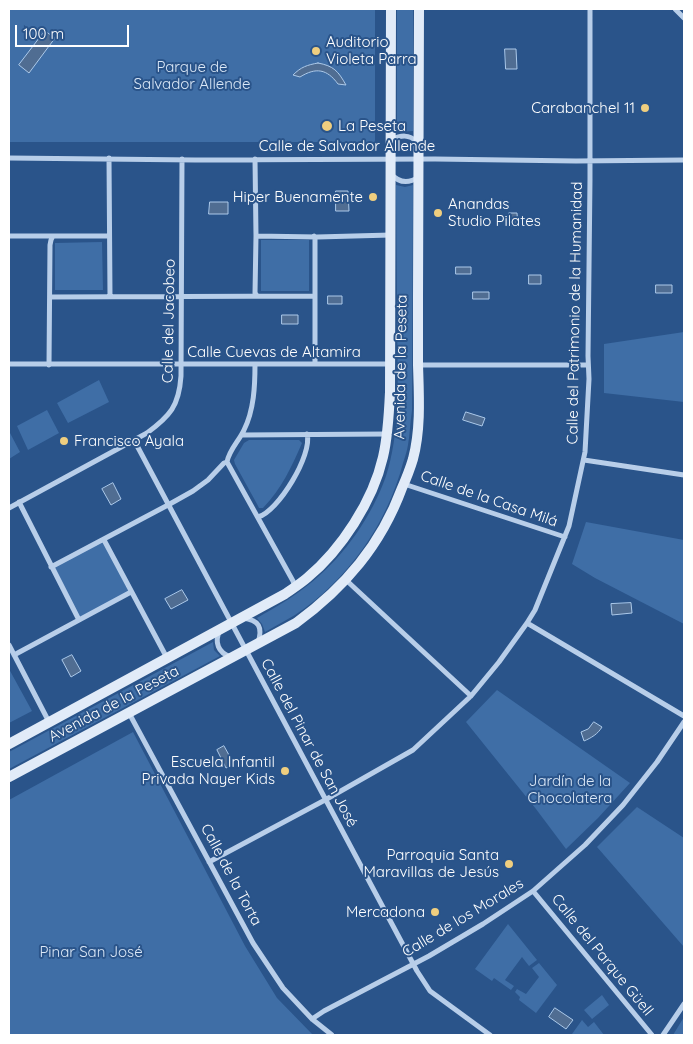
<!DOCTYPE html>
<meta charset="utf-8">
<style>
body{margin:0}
#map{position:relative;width:693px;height:1044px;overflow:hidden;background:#2a548a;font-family:Quicksand,sans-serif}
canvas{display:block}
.frame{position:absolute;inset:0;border:10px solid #fff;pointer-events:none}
.scale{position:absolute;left:15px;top:25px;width:114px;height:22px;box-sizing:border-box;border:2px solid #fff;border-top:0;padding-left:6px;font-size:15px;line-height:18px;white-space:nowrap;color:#fff;-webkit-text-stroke:4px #2a548a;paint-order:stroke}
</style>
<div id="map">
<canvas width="693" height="1044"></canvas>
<div class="frame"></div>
<div class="scale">100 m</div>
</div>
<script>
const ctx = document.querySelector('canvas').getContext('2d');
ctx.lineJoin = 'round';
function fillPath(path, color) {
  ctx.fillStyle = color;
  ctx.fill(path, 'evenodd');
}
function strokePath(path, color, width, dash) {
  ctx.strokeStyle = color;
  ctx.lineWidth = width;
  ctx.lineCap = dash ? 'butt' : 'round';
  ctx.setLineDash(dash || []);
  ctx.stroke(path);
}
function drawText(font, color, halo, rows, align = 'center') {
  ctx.font = font + ' Quicksand,sans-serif';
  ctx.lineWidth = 4;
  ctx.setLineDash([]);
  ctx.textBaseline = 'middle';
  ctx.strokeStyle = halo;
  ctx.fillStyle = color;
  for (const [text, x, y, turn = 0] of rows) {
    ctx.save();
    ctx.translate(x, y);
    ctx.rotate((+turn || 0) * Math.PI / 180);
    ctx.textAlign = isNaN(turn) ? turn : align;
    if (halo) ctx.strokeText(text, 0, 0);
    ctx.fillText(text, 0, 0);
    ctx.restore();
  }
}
const green = new Path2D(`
 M9,9H375V142H9Z
 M397,9H413V131L397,132Z
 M396,185L405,187L413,185L412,411C410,422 410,434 408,445C407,451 405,457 403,463C387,524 348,580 295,615C285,621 275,626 265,632L262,624L257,618C276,607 295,596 312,582C345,555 372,516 386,476C393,455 395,433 398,411Z
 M261,240H309V291H261Z
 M102,242L103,290H55V243Z
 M684,332V402L604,393V344Z
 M99,380L109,402L68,423L57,403Z
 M47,410L59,433L28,450L17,426Z
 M10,433L20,452L9,459V434Z
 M249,440H299L302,443C291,468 282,488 263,508H259L257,504L235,464L234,460L244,443Z
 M586,522L684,540V624L595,578L572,564Z
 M104,540L131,592L79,620L51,567Z
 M213,642L214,650L220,656L9,769V752Z
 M9,669L32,711L9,723Z
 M497,690L630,783L598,818L566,849L536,809L466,722Z
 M133,732L245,946L277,998L313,1035H9V800Z
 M637,807L684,838V947L597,847Z
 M508,924L537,960L529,966L522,957L505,980L514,986L511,990L494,978L492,981L475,969Z
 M539,963L557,985L536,1013L519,1000L520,997L515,992L517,989L526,994L539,977L532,968Z
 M602,995L609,1005L592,1019L584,1010Z
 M684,1017V1035H673Z
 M582,1020L588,1027L594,1022L604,1035H574L572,1034Z`);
const water = new Path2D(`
 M45,31L55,38L29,73L19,65Z
 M505,49H516L517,69H506Z
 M318,63C334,66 338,71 346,85L338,84C327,69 316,67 300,77L293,75C301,67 307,65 318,63Z
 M336,191H348L349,211H336Z
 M210,202H228V214H209Z
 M509,213H517L518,226H509Z
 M456,267H471V274H456Z
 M529,275H541V284H529Z
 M656,285H672V293H656Z
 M473,292H489V299H473Z
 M328,296H342V304H328Z
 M282,315H298V324H282Z
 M466,412L485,418L482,426L463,420Z
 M113,483L121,499L111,505L102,489Z
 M182,590L188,600L171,609L165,599Z
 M631,603L632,613L612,615L611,604Z
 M72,655L81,671L71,677L62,660Z
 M594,722L602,727C598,734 591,738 584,741L581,732L588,729Z
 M224,746L234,764L226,768L217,750Z
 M555,1008L573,1020L566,1029L549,1017Z`);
const street = new Path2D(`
 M675,9L684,18
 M391,140C401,135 409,134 417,142
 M9,158L195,160L435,159L576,161L684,160
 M109,158L110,296
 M255,159L256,236L255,293L257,296
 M391,174C399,183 408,184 419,177
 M9,236H109
 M256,236L317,237L391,235
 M314,236L315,239V364
 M50,297L315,296
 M9,364H390
 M49,365L50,245L51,240L53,236
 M418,365H588
 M242,435L387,434
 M134,440L417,971L430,991L490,1035
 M584,460L684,475
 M227,462L293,581L295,587
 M404,484L565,537
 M19,502L79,620
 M9,508L147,433C170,416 179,406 181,376L182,159
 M258,517C278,512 313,454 307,434
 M104,540L167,658
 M51,567L168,505L193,491L208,480L224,463L227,462C229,450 239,441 244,430C254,410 255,386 255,364
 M346,580L471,696
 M243,618C259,620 263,627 258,643
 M527,623L684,716
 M220,630C214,642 218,653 231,657
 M9,645L49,722
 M14,655L131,592
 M129,713L253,943L283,988L312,1019L332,1035
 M209,862L325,800L413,750L471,696L499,662L527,623L535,610L569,526L585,452L589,379L588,356L590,179V9
 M533,891L652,1035
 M312,1019L324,1011L429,956L483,924L533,891L585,845L623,805L657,762L684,722
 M663,1035L684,1004`);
const secondary = new Path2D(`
 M9,744L285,594C292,589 300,584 307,578C341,550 373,501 383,457C388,436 389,414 390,392L391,9
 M9,777L296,623C345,587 381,545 402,488C406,479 410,469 413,459C421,429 419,396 418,365C418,342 418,320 418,297C418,201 419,105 419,9`);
const markers = [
 [316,51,5,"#efce7f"],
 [645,108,5,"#efce7f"],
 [327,126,6,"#efce7f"],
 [373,197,5,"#efce7f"],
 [438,213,5,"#efce7f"],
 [64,441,5,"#efce7f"],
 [285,771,5,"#efce7f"],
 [509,864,5,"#efce7f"],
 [435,912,5,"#efce7f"]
];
const poiNames = [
 ["Auditorio",326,42,"left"],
 ["Violeta Parra",326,59,"left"],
 ["Carabanchel 11",635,108],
 ["La Peseta",338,126,"left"],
 ["Hiper Buenamente",363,197],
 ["Anandas",448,204,"left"],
 ["Studio Pilates",448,221,"left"],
 ["Francisco Ayala",74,441,"left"],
 ["Escuela Infantil",275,762],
 ["Privada Nayer Kids",275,779],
 ["Parroquia Santa",499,855],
 ["Maravillas de Jesús",499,872],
 ["Mercadona",425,912]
];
const parkNames = [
 ["Parque de",192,67],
 ["Salvador Allende",192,84],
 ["Jardín de la",570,781],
 ["Chocolatera",570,798],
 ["Pinar San José",91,952]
];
const streetNames = [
 ["Calle de Salvador Allende",347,146],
 ["Calle del Patrimonio de la Humanidad",575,313,-89],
 ["Calle del Jacobeo",169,321,-89],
 ["Calle Cuevas de Altamira",274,352],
 ["Avenida de la Peseta",401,367,-89],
 ["Calle de la Casa Milá",489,499,19],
 ["Avenida de la Peseta",114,704,-28],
 ["Calle del Pinar de San José",309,743,62],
 ["Calle de la Torta",231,875,62],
 ["Calle de los Morales",463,918,-31],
 ["Calle del Parque Güell",602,955,51]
];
fillPath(green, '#3f6ea6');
fillPath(water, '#506d92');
strokePath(water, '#acc9e9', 1);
strokePath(street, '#b8cee9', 5);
strokePath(secondary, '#e1ebf8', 10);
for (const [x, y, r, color] of markers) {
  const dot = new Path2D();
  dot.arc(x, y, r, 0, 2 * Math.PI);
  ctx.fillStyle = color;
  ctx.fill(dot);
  strokePath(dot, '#2a548a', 2);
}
drawText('15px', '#fff', '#2a548a', poiNames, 'right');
drawText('15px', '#dbe8f7', '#2a548a', parkNames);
drawText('15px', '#fff', '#2a548a', streetNames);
</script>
